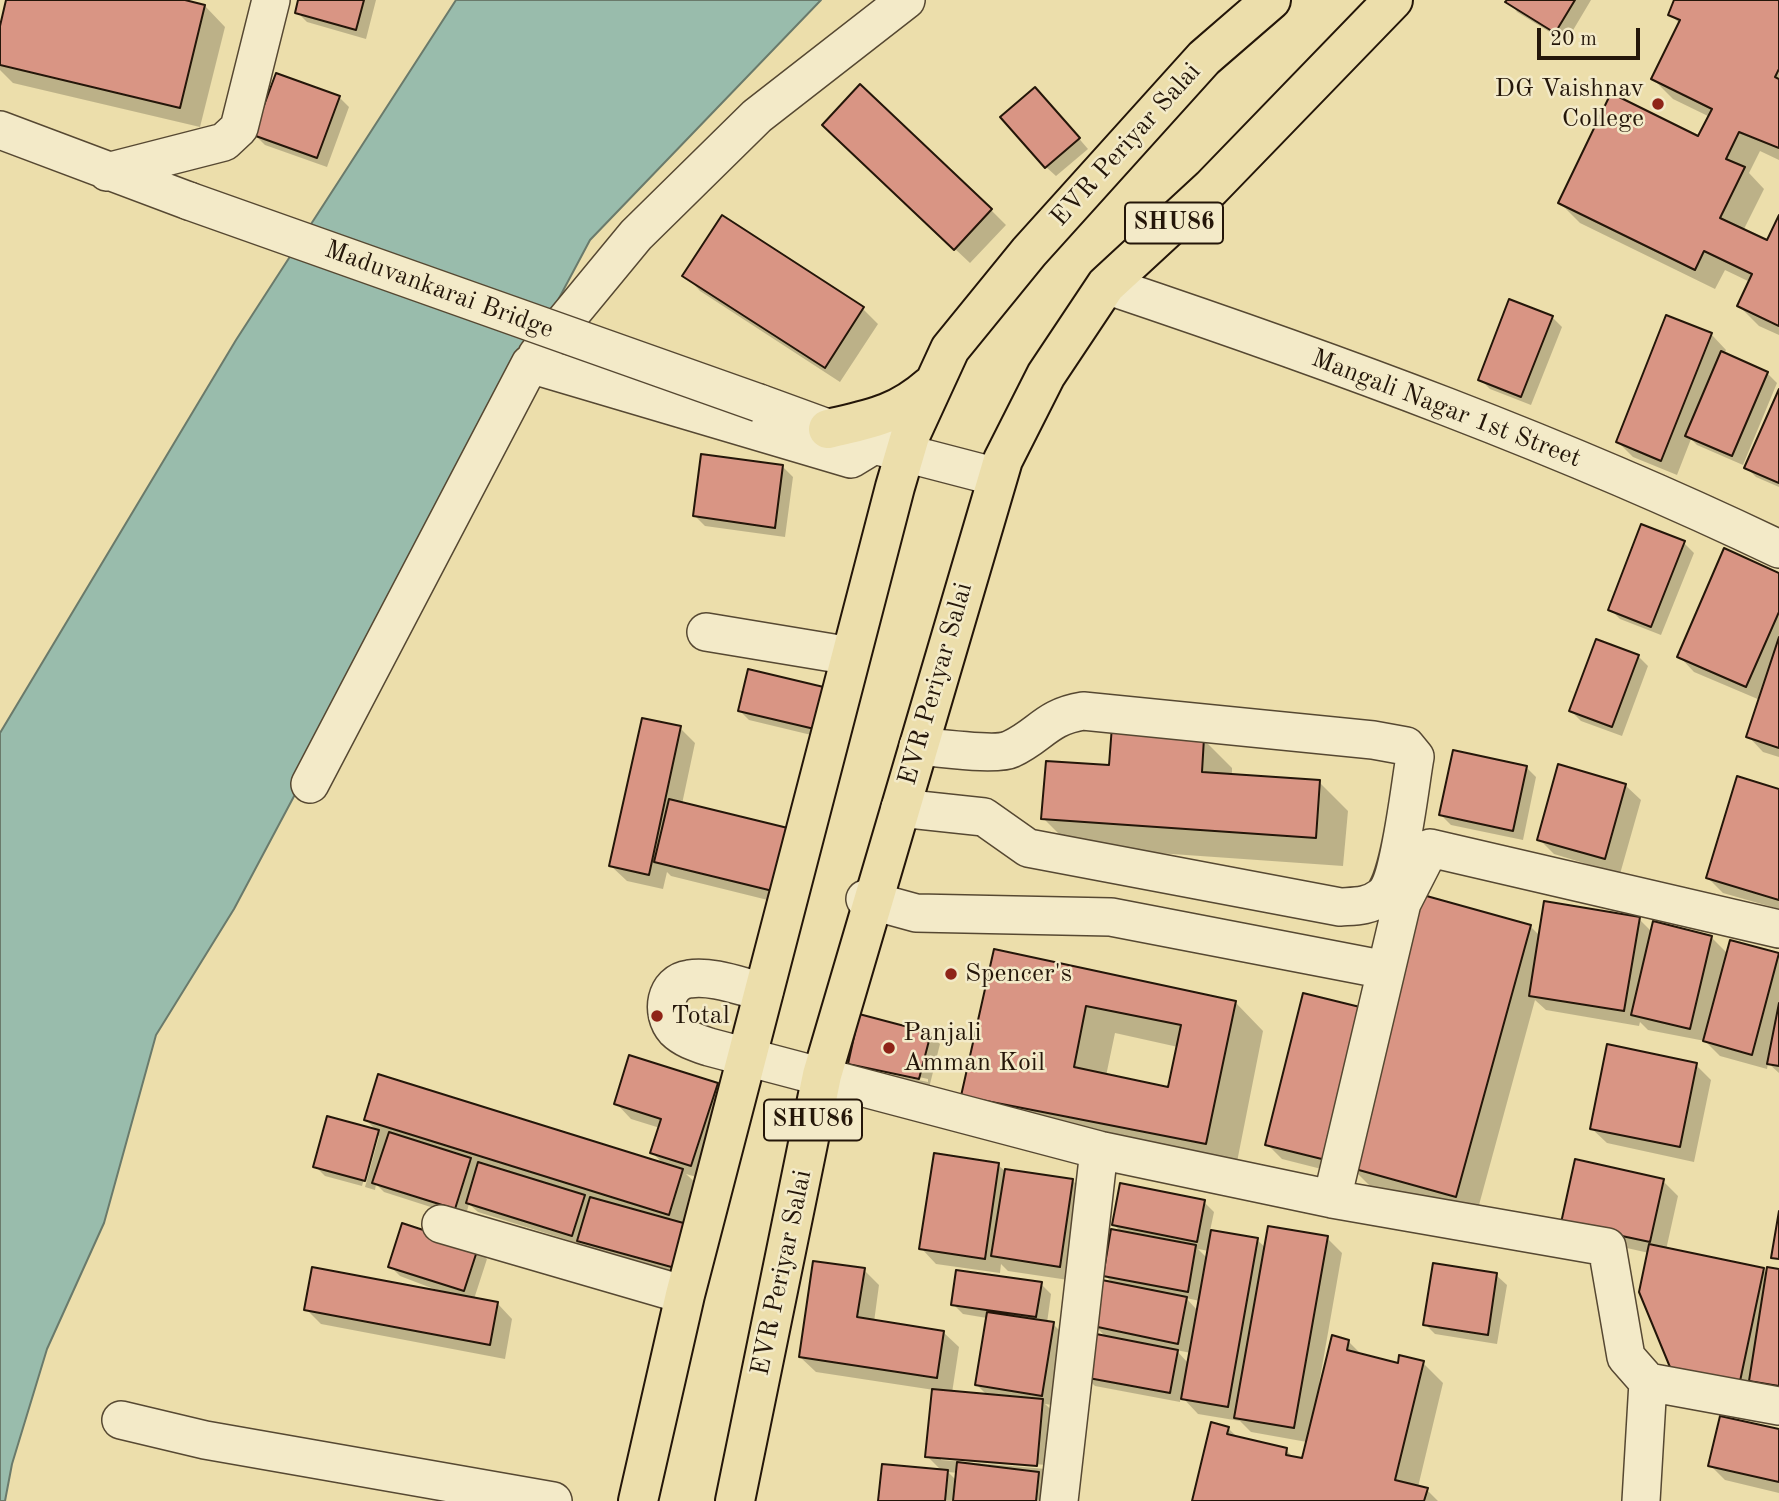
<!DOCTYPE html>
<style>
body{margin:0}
#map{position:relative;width:1779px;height:1501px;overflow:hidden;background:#ecdeab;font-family:"Old Standard TT",serif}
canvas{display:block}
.scale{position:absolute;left:1537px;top:28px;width:103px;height:32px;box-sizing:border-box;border:4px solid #241609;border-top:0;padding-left:9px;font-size:21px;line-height:24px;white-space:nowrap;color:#241609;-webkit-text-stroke:5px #f3eac8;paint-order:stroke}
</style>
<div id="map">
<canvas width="1779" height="1501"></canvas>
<div class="scale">20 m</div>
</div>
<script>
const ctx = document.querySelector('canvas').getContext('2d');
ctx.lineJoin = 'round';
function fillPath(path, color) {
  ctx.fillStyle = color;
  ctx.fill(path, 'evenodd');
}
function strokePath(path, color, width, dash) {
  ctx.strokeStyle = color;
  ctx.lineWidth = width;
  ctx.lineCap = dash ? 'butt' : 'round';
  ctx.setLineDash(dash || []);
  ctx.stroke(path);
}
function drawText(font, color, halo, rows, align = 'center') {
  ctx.font = font + ' "Old Standard TT",serif';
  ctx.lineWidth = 5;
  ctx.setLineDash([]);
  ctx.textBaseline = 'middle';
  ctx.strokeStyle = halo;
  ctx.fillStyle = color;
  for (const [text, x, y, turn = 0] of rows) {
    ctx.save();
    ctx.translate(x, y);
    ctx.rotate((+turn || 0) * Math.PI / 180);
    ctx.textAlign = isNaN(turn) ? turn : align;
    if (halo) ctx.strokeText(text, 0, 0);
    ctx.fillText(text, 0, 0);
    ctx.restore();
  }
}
const water = new Path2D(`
 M456,0H821L590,240L234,909L156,1035L104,1223L47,1349L12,1464L5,1501H0V733L236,340Z`);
const shadow = new Path2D(`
 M8,0H177L205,6L225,27L200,127L13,83L0,70V34Z
 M300,0H376L366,39L307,22L297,12Z
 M1509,0H1591L1566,42L1517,12Z
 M1676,0H1779V160L1760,151L1749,173L1764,189L1743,231L1768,243L1779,219V335L1759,326L1739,306L1750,282L1725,270L1715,289L1580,223L1560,203L1699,138L1710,117L1673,99L1653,79L1680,24L1670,14Z
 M339,97L349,107L327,167L265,145L255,135Z
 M1045,99L1088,149L1056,176L1046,167Z
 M839,140L991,210L1006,225L970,263Z
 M722,218L863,309L878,324L840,382L700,291L685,275Z
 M1552,317L1562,327L1531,405L1490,389L1480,379Z
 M1711,334L1726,350L1724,355L1767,373L1777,383L1743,465L1697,445L1691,439L1677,475L1633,457L1618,442Z
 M1779,393V487L1756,477L1746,467Z
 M783,467L793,477L785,537L705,526L695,516Z
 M1684,543L1694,553L1661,635L1620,619L1610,609Z
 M1779,575V757L1763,752L1748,736L1760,700L1694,672L1679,656Z
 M1638,656L1648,666L1622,736L1581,721L1571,711Z
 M749,671L832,740L749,720L739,710Z
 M680,728L695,743L682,804L796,907L671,876L667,872L663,889L627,881L611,866Z
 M1204,740L1232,768V776L1319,782L1348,811L1343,866L1072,847L1043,818L1111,767Z
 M1526,767L1536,777L1523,840L1451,825L1441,815Z
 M1625,785L1641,800L1620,874L1554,854L1539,839Z
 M1779,790V909L1723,893L1708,878Z
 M1639,919L1652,932L1711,937L1728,954L1779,956V1073L1768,1063L1767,1069L1720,1056L1705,1041L1648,1030L1640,1022L1639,1026L1546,1010L1535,1000L1476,1216L1370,1186L1348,1164L1345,1175L1282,1159L1267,1144L1367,1010L1530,926L1540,936Z
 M995,951L1235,1002L1263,1031L1235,1172L962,1096ZM1115,1033L1178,1047L1170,1089L1106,1076Z
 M930,1034L940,1044L929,1088L860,1073L850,1063ZM859,1064L928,1079V1082L859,1068Z
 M1696,1065L1711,1080L1694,1162L1607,1143L1591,1128Z
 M717,1085L732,1100L707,1180L686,1174L698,1185L685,1277L589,1251L584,1245L478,1212L469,1204L465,1218L384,1192L376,1184L375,1190L365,1187L379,1136H376L362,1186L325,1176L315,1166L377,1131L366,1120L664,1164L652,1153L660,1128L631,1119L616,1103Z
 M998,1165L1006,1172L1073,1181L1088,1196L1075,1281L1008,1271L1001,1264L1000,1273L936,1264L921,1248Z
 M1663,1181L1678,1196L1666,1250L1763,1270L1768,1275L1779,1270V1398L1754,1400L1649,1253L1578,1237Z
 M1204,1202L1214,1212L1210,1231L1257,1240L1266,1248L1327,1238L1342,1253L1319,1384H1322L1348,1341L1363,1356L1399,1365L1423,1363L1443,1383L1418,1487L1427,1490L1438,1501H1193L1228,1428L1238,1438L1286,1450L1295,1459L1303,1461L1307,1442L1251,1432L1240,1421L1198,1414L1181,1396L1180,1402L1095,1386L1085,1376L1107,1338L1095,1326L1114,1284L1104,1275L1122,1233L1114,1225ZM1198,1249L1209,1251L1208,1259ZM1186,1298L1200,1301L1198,1311ZM1176,1350L1191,1353L1189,1364Z
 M477,1249L487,1259L474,1299L497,1303L512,1319L505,1359L321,1324L306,1309L447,1294L400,1276L390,1266Z
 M864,1270L879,1285L874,1322L943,1332L959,1347L952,1393L988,1396L977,1385L987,1318L963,1314L953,1304L1041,1284L1051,1294L1047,1323L1053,1324L1063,1334L1052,1405L1045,1404L1058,1416L1052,1501H880L942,1471L927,1456L934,1390L816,1372L800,1357ZM941,1456L1046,1465V1469L941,1460ZM948,1472L958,1473L957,1481Z
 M1496,1275L1507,1285L1497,1344L1435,1334L1425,1324Z
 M1779,1431V1493L1725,1480L1710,1465Z`);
const building = new Path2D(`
 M6,0H185L205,5L180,108L0,65V26Z
 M298,0H364L356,30L295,13Z
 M1507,0H1575L1555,33L1505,2Z
 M1674,0H1779V69L1775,77L1779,79V148L1739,132L1726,159L1745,167L1720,218L1767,240L1779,215V326L1737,306L1752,274L1704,251L1695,270L1558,203L1611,93L1698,136L1712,109L1651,79L1680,20L1668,15Z
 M276,73L340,96L317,158L253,135Z
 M860,84L992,209L954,250L822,125Z
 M1035,87L1080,138L1045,168L1000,117Z
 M722,215L864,307L825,368L682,276Z
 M1509,299L1553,316L1521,397L1478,380Z
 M1666,315L1712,333L1661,461L1616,442Z
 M1721,351L1768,372L1732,456L1685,436Z
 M1779,389V483L1744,468Z
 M701,454L783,465L775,528L693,516Z
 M1641,524L1685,541L1651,627L1608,610Z
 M1724,548L1779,573V612L1746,687L1677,657Z
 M1779,637V748L1746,737Z
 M1596,639L1639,655L1612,727L1569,711Z
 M748,669L832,689L823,731L738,711Z
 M642,718L681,726L649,875L609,866Z
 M1112,726L1204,738L1202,772L1320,780L1316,838L1041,819L1046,761L1109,765Z
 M1453,750L1527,766L1513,831L1439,815Z
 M1558,764L1626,784L1605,859L1537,840Z
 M1737,776L1779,789V900L1706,878Z
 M669,799L796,830L781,893L654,862Z
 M1423,895L1531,925L1456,1197L1348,1167Z
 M1544,901L1640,917L1624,1011L1529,996Z
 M1653,921L1712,936L1690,1029L1631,1015Z
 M1730,940L1779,953L1752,1055L1703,1041Z
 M994,949L1236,1001L1206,1144L961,1096ZM1086,1006L1181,1025L1168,1087L1074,1067Z
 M1303,993L1368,1009L1330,1161L1265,1145Z
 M1779,1003V1066L1767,1064Z
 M859,1014L931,1033L919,1079L848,1064Z
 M1607,1044L1697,1063L1680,1147L1590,1129Z
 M629,1055L718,1083L691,1166L650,1153L661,1119L614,1104Z
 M378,1074L683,1169L669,1215L364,1120Z
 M327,1116L379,1130L365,1181L313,1167Z
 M389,1132L471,1158L455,1209L372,1183Z
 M934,1153L999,1163L985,1259L919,1249Z
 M1575,1159L1664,1179L1650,1242L1561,1223Z
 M478,1162L585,1195L572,1236L466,1203Z
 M1005,1169L1073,1179L1060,1267L991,1256Z
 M1120,1183L1205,1200L1197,1242L1112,1225Z
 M590,1197L687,1224L675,1268L577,1241Z
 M1779,1211V1259L1771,1258Z
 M402,1223L478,1248L464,1291L388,1267Z
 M1268,1226L1328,1236L1294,1428L1234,1418Z
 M1111,1229L1196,1245L1188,1292L1103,1276Z
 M1211,1230L1258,1238L1228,1407L1181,1399Z
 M1649,1244L1764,1268L1739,1386L1672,1372L1639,1292Z
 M813,1261L865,1268L857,1317L944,1331L937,1378L799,1357Z
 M1433,1263L1497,1273L1488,1335L1423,1325Z
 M312,1267L498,1302L490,1345L304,1310Z
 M1767,1267L1779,1269V1386L1749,1381Z
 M956,1270L1042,1282L1036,1317L951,1305Z
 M1102,1280L1187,1297L1178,1344L1093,1326Z
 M987,1312L1054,1322L1042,1396L975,1385Z
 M1091,1333L1178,1350L1170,1393L1083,1377Z
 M1332,1335L1349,1340L1347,1350L1398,1363L1399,1355L1424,1361L1395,1480L1428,1488L1424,1501H1192L1211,1422L1229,1427L1227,1434L1287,1448L1286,1455L1302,1458Z
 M932,1389L1043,1399L1037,1466L925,1457Z
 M1720,1416L1779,1429V1482L1708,1466Z
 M957,1462L1039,1472L1036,1501H953Z
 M882,1464L948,1470L945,1501H878Z`);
const minor = new Path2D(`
 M0,130L189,201
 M107,172L224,142L239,128L271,0
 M1106,285C1335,362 1562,445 1779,549
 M537,355L636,235L757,116L906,0
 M759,403L874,445L997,477
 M706,632L851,656
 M310,784L530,364L851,459L874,445
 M900,808L984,817L1028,848L1340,907C1355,906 1368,907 1381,897C1400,884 1410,783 1415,757L1406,746L1373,740L1083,711C1046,717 1041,735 1011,749C997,756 937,748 918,746
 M865,899L916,913L1111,917L1386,970
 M764,992C742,987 712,975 689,979C665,982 660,1013 675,1030C684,1039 697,1043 709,1047L1099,1150L1332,1199L1607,1247L1626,1357L1648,1382L1779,1406
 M1332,1199L1402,903L1430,848L1779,929
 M441,1224L685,1295
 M121,1420L205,1440L553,1501
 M1059,1501L1099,1150
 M1641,1501L1648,1382`);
const major = new Path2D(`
 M828,429C870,419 897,415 930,386
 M638,1501L685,1295L895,487L910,436L950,349L1029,252L1204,58L1271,0
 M735,1501L822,1075L1003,460L1046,375L1106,285L1211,188L1393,0`);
const minorBridge = new Path2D(`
 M189,201L759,403`);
const markers = [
 [1658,104,7,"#8f2418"],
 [951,974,7,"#8f2418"],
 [657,1016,7,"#8f2418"],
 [889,1048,7,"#8f2418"]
];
const shields = [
 [1174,223,98],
 [813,1120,98]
];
const shieldNames = [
 ["SHU86",1174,223],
 ["SHU86",813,1120]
];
const poiNames = [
 ["DG Vaishnav",1644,89,"right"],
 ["College",1644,119,"right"],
 ["Spencer's",965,974],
 ["Total",671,1016],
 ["Panjali",903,1033],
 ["Amman Koil",903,1063]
];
const streetNames = [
 ["EVR Periyar Salai",1126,145,-48],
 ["Maduvankarai Bridge",439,290,20],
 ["Mangali Nagar 1st Street",1446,409,21],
 ["EVR Periyar Salai",936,684,-74],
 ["EVR Periyar Salai",782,1273,-78]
];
fillPath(water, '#99bcac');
strokePath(water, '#6a7a6b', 2);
fillPath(shadow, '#0003');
fillPath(building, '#d99584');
strokePath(building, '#241609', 2);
strokePath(minor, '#564832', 40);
strokePath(major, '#241609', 42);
strokePath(minor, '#f3eac8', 37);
strokePath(major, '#ecdeab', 38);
strokePath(minorBridge, '#564832', 40, []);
strokePath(minorBridge, '#f3eac8', 37);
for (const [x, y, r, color] of markers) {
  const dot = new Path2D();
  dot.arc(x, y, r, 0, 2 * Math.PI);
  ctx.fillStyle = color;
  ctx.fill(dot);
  strokePath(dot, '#f3eac8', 2.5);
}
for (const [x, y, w] of shields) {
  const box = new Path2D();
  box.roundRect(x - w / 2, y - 20.5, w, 41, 5);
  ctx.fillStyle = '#f3eac8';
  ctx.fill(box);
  strokePath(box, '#241609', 2);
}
drawText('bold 24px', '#241609', null, shieldNames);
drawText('26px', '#241609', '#f3eac8', poiNames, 'left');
drawText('26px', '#241609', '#f3eac8', streetNames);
</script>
